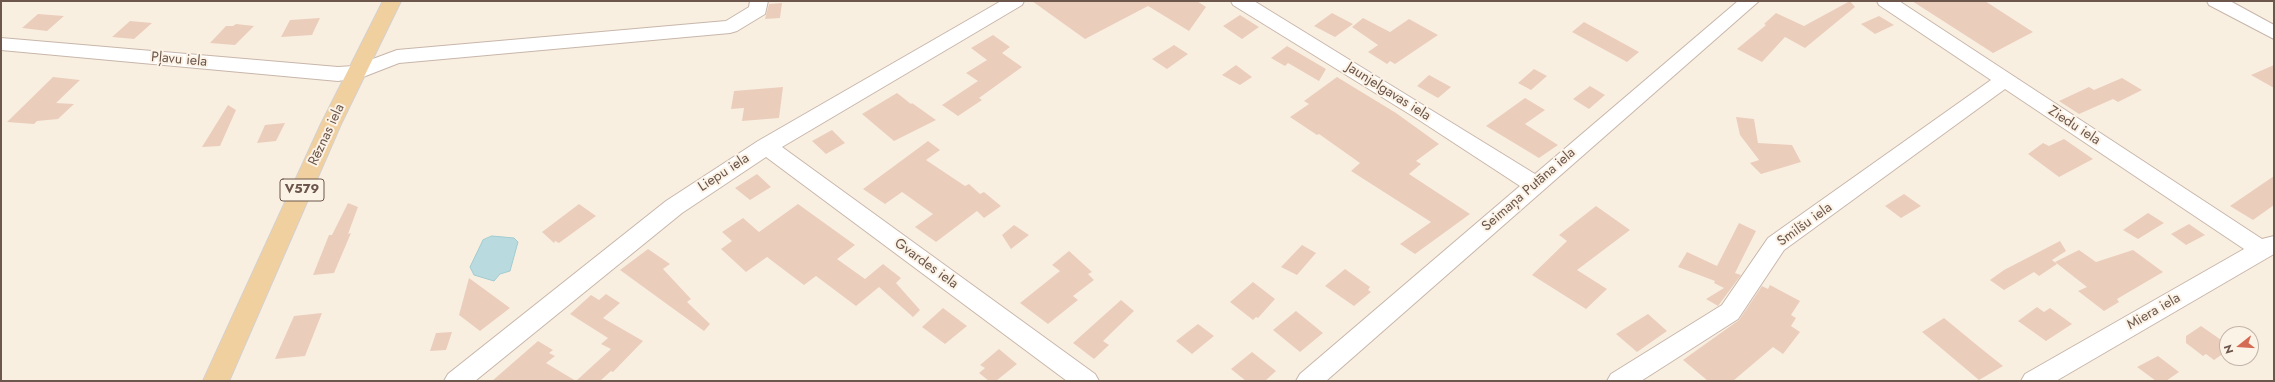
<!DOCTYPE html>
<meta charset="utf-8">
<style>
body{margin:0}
#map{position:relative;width:2275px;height:382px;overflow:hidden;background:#f9efe1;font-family:Jost,sans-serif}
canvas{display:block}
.frame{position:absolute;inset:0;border:2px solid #6d564b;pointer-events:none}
.north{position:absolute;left:2219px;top:326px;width:40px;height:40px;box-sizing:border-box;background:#fcf3e7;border:1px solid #c3b4a9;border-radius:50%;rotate:253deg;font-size:11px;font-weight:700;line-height:16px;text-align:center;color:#6d564b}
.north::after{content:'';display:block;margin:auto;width:14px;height:18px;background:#d66b53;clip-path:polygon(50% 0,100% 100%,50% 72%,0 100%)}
</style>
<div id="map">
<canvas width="2275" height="382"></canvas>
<div class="frame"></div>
<div class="north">N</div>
</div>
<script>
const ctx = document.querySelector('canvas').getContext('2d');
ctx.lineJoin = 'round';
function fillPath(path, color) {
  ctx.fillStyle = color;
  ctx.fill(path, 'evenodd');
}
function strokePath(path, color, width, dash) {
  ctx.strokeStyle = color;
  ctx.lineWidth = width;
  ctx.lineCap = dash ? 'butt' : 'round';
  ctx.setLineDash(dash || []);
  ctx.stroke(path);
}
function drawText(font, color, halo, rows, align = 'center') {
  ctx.font = font + ' Jost,sans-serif';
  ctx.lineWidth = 4;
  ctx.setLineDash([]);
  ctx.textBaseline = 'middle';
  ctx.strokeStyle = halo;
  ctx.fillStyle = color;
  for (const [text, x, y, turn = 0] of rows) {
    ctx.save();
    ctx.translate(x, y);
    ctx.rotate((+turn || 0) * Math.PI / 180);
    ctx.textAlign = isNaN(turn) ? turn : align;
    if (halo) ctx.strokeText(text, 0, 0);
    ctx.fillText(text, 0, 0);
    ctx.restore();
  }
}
const water = new Path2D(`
 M492,236L514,238L518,242L510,271L500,274L494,281L474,275L470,267L483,240Z`);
const building = new Path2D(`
 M1032,1H1197L1206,7L1189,31L1148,6L1085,39Z
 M1850,1L1855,7L1805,48L1785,37L1762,62L1737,49L1766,25L1764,24L1776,13L1804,26Z
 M1912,1H1985L2033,32L1993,53Z
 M782,3L780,18L765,19L769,4Z
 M1332,13L1353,24L1335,37L1314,26Z
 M38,14L64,16L47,31L22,28Z
 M1240,15L1259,27L1242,39L1223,26Z
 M1879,16L1894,25L1875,34L1861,24Z
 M320,18L312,35L281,37L290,20Z
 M1363,18L1390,32L1409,19L1438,35L1395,64L1390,61L1387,64L1368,52L1378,45L1352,27Z
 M130,21L152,23L134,39L112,37Z
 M1584,22L1619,41L1639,52L1627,62L1572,32Z
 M236,24L254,26L235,45L210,43L226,26H233Z
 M993,35L1010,47L1002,53L1022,67L979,98L982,100L958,116L942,105L978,81L966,73L987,60L971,48Z
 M1174,45L1188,54L1167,69L1152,59Z
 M1287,46L1326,69L1319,81L1288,63L1285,66L1271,58Z
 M1236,65L1252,77L1240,85L1222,75Z
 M2274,65V88L2251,75Z
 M1534,69L1547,76L1531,90L1518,83Z
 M1429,75L1451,87L1438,98L1417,86Z
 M53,77L80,80L56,103L74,104L58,119L37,121L34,124L7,122Z
 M1337,77L1396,113L1439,144L1416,161L1421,164L1409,174L1470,214L1415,254L1400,244L1431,222L1351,171L1360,163L1319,134L1317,135L1290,117L1309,104L1304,101Z
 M2122,78L2142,90L2118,102L2113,99L2079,114L2059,101L2089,87L2094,90Z
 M1590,86L1605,95L1589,109L1573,99Z
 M783,87L779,118L742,121L744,108L731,109L734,91Z
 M897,93L911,104L912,103L936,120L894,141L862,114Z
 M1525,98L1545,110L1525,124L1558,145L1539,158L1486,126Z
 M228,105L236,110L220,146L202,147Z
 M1736,117L1754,119L1758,143L1792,145L1801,162L1761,174L1750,163L1759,160L1740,135Z
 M285,123L276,141L257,143L265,125Z
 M832,130L845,143L826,154L812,141Z
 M2064,139L2093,159L2059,177L2028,154L2043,143L2049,146Z
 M928,141L940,150L926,160L965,186L969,184L980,194L984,192L1001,206L984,218L977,211L936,242L915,227L933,214L902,192L885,204L863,189Z
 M757,174L771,187L750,200L735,188Z
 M2274,176V205L2253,220L2230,206Z
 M1904,194L1921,206L1901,218L1885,206Z
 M348,203L358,207L348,234L351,233L334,273L313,275L329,235H332Z
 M579,204L596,216L559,243L555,241L554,243L542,232Z
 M798,204L855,245L837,259L865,279L883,264L901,278L896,283L920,310L913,317L879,287L856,306L816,276L804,285L767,257L746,272L721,249L732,241L722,232L743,218L759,232Z
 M1596,206L1630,230L1577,270L1607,289L1586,309L1532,275L1567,241L1559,235Z
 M2148,213L2164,223L2138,239L2123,230Z
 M1739,223L1756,231L1735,273L1741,275L1718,306L1706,299L1724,288L1714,283L1715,281L1678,267L1687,252L1717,266Z
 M2189,224L2205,235L2186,245L2171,234Z
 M1014,225L1029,235L1011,249L1002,235Z
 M2060,241L2066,251L2052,260L2057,264L2039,276L2034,272L2004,290L1990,280L2004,270Z
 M1302,245L1316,253L1297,275L1281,267Z
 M648,249L670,264L663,269L691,299L687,302L710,324L704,331L620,270Z
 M2079,250L2096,262L2133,250L2163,272L2117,299L2119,302L2104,311L2078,291L2087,287L2055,262Z
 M1069,251L1092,272L1088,274L1094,280L1073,296L1078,300L1048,324L1020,303L1060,271L1052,265Z
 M1345,269L1370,287L1368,290L1371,292L1354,306L1325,286Z
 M469,278L510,308L480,331L459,315Z
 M1253,282L1275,299L1258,318L1256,317L1253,320L1230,302Z
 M1770,285L1800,301L1791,315L1796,318L1791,326L1800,332L1783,354L1773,347L1733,381H1708L1683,360L1739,320L1762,286L1768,289Z
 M606,294L620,303L603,318L643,341L613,372L611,371L600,381H576L611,349L601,344L608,338L570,314L591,295L599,300Z
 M1121,300L1134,311L1103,341L1109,345L1094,359L1073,343Z
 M2037,307L2044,312L2050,308L2072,324L2046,341L2018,321Z
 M943,308L967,326L945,344L922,327Z
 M1296,311L1323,333L1300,352L1273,330Z
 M322,313L305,356L275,359L294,316Z
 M1648,314L1667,331L1637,352L1616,334Z
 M1944,318L1978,346L2003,366L1979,380L1922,332Z
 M1198,324L1214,336L1192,354L1176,341Z
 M2201,326L2227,344V351L2214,360L2206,354L2203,356L2186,343V336Z
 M452,332L446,350L430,351L436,333Z
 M538,341L553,350L549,353L555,356L546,363L576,381H492Z
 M999,349L1017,364L996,381H989L979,373L985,368L980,365Z
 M1252,352L1276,371L1265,381H1246L1231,369Z
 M2158,356L2179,372L2166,381H2156L2137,367Z`);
const minor = new Path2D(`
 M750,1H768L765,14L737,31L730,33L399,63L363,77L338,81L1,50V38L338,67L354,66L397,50L726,21L749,7Z
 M1001,1H1024L1022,5L782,147L1095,374L1099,381H1067L766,157L682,213L475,381H444L448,374L666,201L758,141Z
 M1231,1H1254L1535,174L1738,1H1759L1326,381H1296L1300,374L1520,186L1419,120L1233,5Z
 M1877,1H1899L2262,239L2274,236V254L2056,381H2021L2025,374L2244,249L2005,89L1784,250L1738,319L1641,381H1607L1611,374L1722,305L1768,238L1991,80L1879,5Z
 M2207,1H2230L2274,25V39L2209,5Z`);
const major = new Path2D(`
 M383,1H401L341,124L229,381H203L321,124Z`);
const shields = [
 [302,190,44]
];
const shieldNames = [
 ["V579",302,190]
];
const streetNames = [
 ["Pļavu iela",179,60,5],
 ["Jaunjelgavas iela",1388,92,32],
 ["Ziedu iela",2074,126,33],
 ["Rēznas iela",327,135,-65],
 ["Liepu iela",724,173,-33],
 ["Seimaņa Putāna iela",1529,190,-41],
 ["Smilšu iela",1805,225,-36],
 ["Gvardes iela",926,264,36],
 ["Miera iela",2154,312,-30]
];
fillPath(water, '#b9dbe0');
strokePath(water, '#a0cbd0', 1);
fillPath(building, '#ebcdbc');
strokePath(minor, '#c8b6aa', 2);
strokePath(major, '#d6d0cd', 2);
fillPath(minor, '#fff');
fillPath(major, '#f1d0a0');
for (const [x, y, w] of shields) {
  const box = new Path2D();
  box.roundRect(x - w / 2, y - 11, w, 22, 3);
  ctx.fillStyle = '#fcf3e7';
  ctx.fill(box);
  strokePath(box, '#6d564b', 1);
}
drawText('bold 13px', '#6d564b', null, shieldNames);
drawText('14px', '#6d564b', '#fcf3e7', streetNames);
</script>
